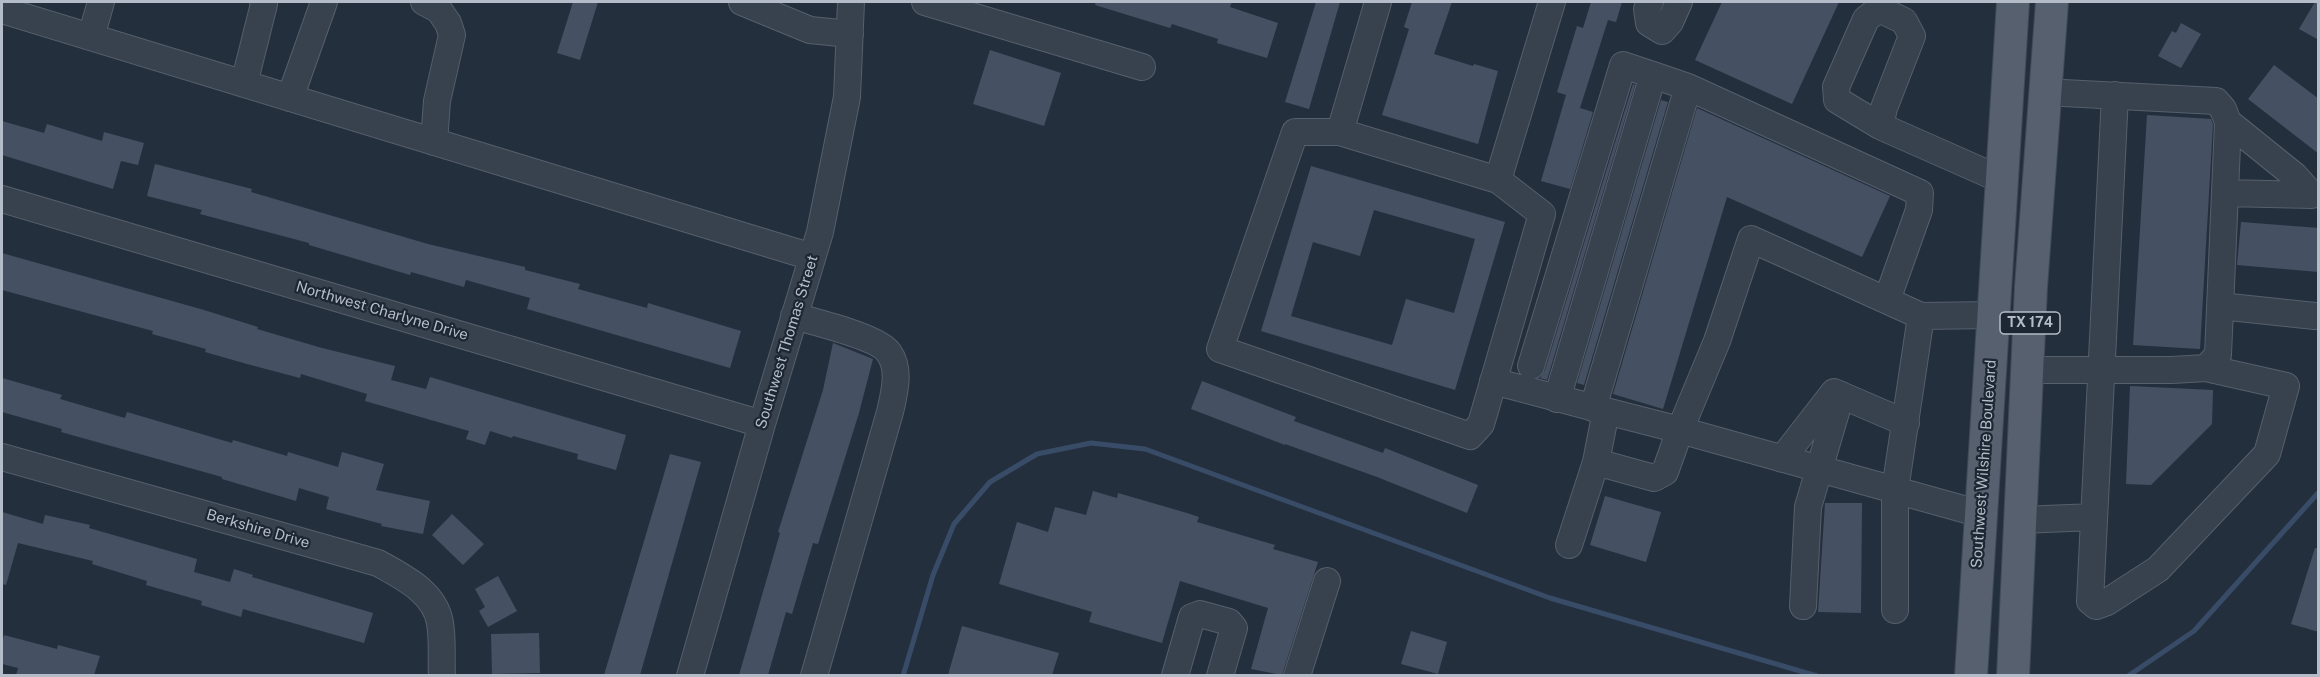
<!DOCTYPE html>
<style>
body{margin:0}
#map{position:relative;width:2320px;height:677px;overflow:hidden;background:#242f3e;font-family:"Public Sans",sans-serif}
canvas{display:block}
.frame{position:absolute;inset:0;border:3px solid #b4bcc9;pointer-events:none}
</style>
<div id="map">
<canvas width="2320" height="677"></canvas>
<div class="frame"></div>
</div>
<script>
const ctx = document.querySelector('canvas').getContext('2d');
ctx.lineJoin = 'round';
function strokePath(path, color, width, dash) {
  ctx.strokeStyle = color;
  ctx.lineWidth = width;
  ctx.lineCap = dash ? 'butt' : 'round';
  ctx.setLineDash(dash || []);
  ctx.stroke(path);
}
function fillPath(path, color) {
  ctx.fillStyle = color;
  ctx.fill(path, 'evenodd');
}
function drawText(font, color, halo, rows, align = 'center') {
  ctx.font = font + ' "Public Sans",sans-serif';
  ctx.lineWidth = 4.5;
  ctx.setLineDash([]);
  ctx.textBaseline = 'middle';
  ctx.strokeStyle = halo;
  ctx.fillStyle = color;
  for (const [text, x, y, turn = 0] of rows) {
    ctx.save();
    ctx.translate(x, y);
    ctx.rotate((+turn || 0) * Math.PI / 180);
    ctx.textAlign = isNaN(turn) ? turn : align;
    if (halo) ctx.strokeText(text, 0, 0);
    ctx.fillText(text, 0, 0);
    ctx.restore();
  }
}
const stream = new Path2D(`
 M903,676L933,575L954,524L990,482L1037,454L1091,443L1145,449L1550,598L1817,676
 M2128,676L2194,631L2318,493`);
const building = new Path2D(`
 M573,2H598L580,60L557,53Z
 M1096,2H1232L1230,7L1278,23L1267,58L1217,43L1218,39L1172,24L1170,28L1095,5Z
 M1316,2H1340L1309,109L1285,102Z
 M1412,2H1452L1434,54L1473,66L1474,64L1498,71L1478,144L1382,115L1409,29L1404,27Z
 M1591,2H1622L1616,22L1608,20L1580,108L1593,112L1570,189L1541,181L1566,95L1557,92L1577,26L1583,28Z
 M1722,2H1839L1792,104L1695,60Z
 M2315,2H2319V40L2299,29Z
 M2181,23L2201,34L2181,68L2158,56L2172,31L2176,33Z
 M990,50L1061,73L1044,126L973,104Z
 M2274,65L2319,99V154L2248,99Z
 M1633,84L1635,85L1547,380L1540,378L1545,370Z
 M1661,100L1668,102L1584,385L1577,383Z
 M1697,108L1890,196L1862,257L1727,197L1663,409L1613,394Z
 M2147,115L2211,119L2213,124L2200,349L2133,345Z
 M2,121L44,133L47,124L102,141L104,132L144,143L138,165L121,161L113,189L2,155Z
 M155,164L252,189L251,192L428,244L525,267V270L580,284L578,289L647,308L648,303L741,331L730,368L527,309L530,298L466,280L464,287L411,272L410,275L309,245V243L200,214L202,210L147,196Z
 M1311,166L1505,222L1455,390L1261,331ZM1374,210L1475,239L1454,313L1406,299L1392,345L1291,316L1313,242L1360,256Z
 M2241,222L2319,228V272L2237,265Z
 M2,253L204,310L258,327L257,329L322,348L395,366L391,380L426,389L430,377L626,435L616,470L577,459L578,454L513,436L512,438L490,431L485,445L466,439L469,431L365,401L367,394L301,374L300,378L247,364L205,352L206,349L152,334L153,331L2,290Z
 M833,343L873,359L859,413L818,544L813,543L792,614L786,612L768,675H739L780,533L778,532L823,390Z
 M2,378L62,395L60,399L125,418L127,412L232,443L233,440L287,456L288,452L338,467L342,452L384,464L376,490L430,501L423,534L381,526L382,524L326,509L329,497L299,488L296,501L222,479V477L61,432L62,429L2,412Z
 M1202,381L1296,417L1294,421L1383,453L1385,448L1478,485L1467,513L1377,477L1285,444V445L1191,409Z
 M2130,386L2213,390L2212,424L2151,485L2126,484Z
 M670,454L701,462L640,675H604Z
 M1093,491L1117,498L1118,493L1187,513L1199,517L1197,522L1275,545L1273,549L1318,562L1282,675L1251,669L1268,608L1180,581L1162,643L1089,622L1092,612L999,584L1017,522L1048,532L1055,507L1086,515Z
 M1605,496L1661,512L1646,562L1590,545Z
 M1825,503H1862L1861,613L1818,612Z
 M2,512L43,524L45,515L90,525L89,528L197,559L194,572L230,582L234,569L253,575L252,577L373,613L364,643L243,609L241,617L201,605L202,601L146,585L147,581L92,564L93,561L18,543L6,585L2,584Z
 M452,514L484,544L463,565L432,535Z
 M2315,548L2319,549V632L2291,624Z
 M498,576L517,611L488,627L479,611L485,607L475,589Z
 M962,626L1059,653L1052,675H948Z
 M1411,631L1447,642L1438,674L1401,664Z
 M539,633L540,673L492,674L491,634Z
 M4,635L57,649L58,645L100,656L94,675H16L18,668L2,664V643Z`);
const minor = new Path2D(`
 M424,2L439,10L448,23L452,35L437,101L434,142
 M742,2L810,30L850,34
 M925,2L1142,67
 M1378,2L1340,132H1295L1220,349L1470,436L1481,424L1542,214L1498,180L1552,2
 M1650,2L1647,9L1649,23L1662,31L1670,22L1679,2
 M2,10L812,257
 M91,37L101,2
 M244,84L264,4L263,2
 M1688,87L1920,193L1919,210L1887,300
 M2115,95L2090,601L2096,606L2107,602L2158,569L2267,454L2286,386L2206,368
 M290,98L324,2
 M1880,126L1837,100L1836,87L1866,19L1879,9L1904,21L1912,36L1884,108L1880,126L2002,180
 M1340,132L1498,180
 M2225,193L2312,195L2295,176L2228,122
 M2,199L762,424
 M2220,306L2315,316
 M794,316C814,322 879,337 889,353C901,370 894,394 890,412L814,676
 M1531,366L1623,65L1653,75
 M2027,370H2172L2206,368L2218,355L2228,122L2223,109L2216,101L2044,92
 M1493,381L1606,411L1596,462L1569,545
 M1557,399L1653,75L1688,87L1593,408
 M2,457L378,563C403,577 435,592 440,623C443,640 441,659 442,676
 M1782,459L1834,392L1906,423
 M1596,462L1654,478L1665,472L1680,430L1606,411
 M1981,514L1680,430L1717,341L1751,239L1921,316L1993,315
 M2021,520L2094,517
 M1803,606L1808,507L1841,395
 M1895,610V490L1921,316
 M690,676L762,424L820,232L847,97L851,2
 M1175,676L1192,617L1200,614L1229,622L1234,628L1220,676
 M1297,676L1327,581`);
const major = new Path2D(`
 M1971,676L2013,2
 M2013,676L2031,287L2052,2`);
const shields = [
 [2030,323,60]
];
const shieldNames = [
 ["TX 174",2030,323]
];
const streetNames = [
 ["Northwest Charlyne Drive",382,311,16],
 ["Southwest Thomas Street",787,342,-73],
 ["Southwest Wilshire Boulevard",1984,464,-86],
 ["Berkshire Drive",258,529,16]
];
strokePath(stream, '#394c67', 5);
fillPath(building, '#455162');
strokePath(minor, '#565f6c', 28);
strokePath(major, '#414a57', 34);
strokePath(minor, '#38414e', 26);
strokePath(major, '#56606e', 32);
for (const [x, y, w] of shields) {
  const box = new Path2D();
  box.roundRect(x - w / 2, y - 11, w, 22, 4.5);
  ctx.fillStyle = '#1d2633';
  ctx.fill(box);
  strokePath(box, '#b4bcc9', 1.5);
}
drawText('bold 14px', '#b4bcc9', null, shieldNames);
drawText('15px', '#b4bcc9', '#1d2633', streetNames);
</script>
